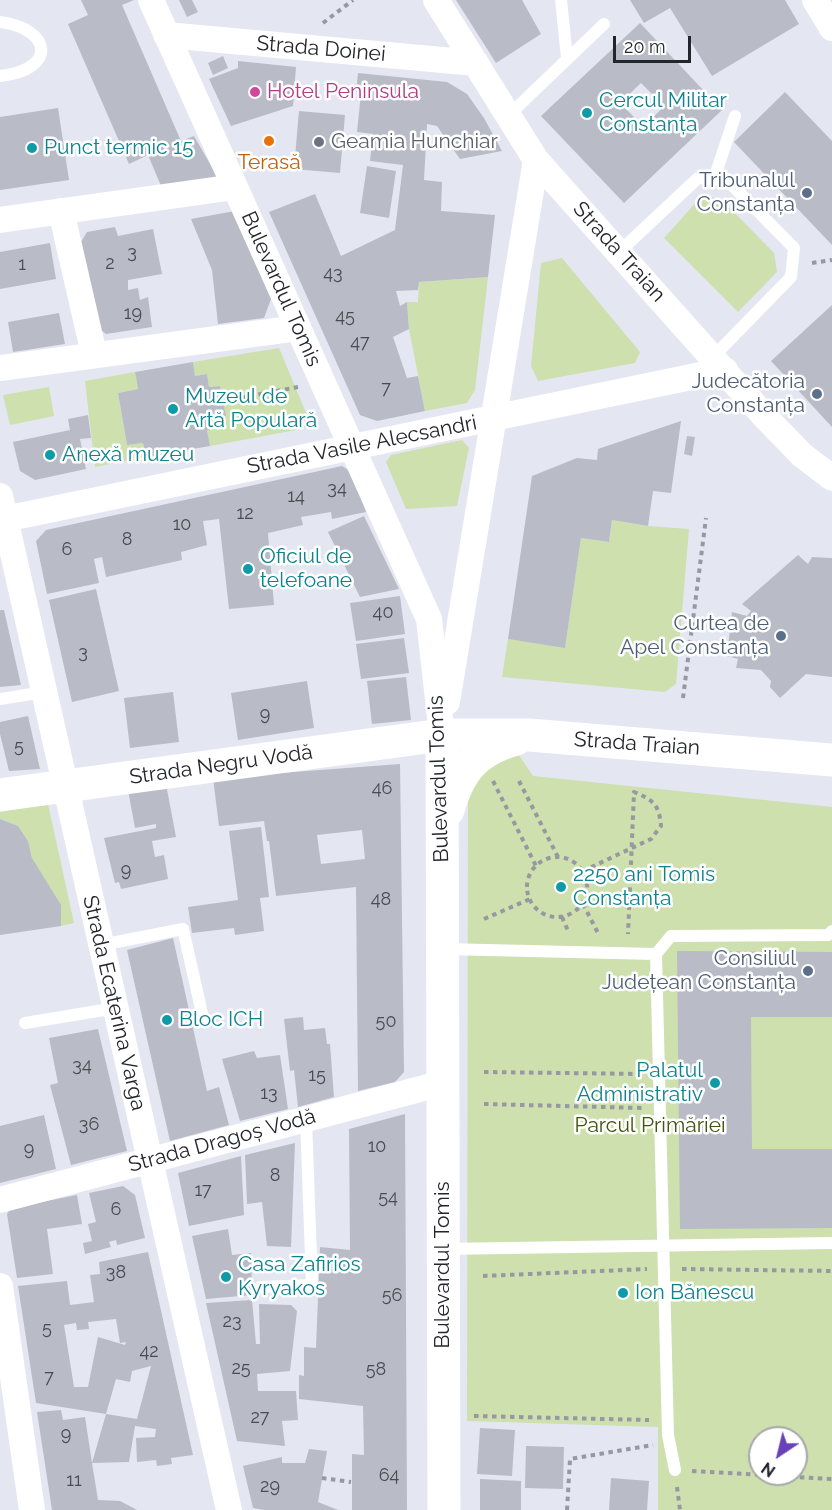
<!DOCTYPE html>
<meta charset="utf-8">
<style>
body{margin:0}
#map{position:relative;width:832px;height:1510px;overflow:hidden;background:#e4e6f2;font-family:Raleway,sans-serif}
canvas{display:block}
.north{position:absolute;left:748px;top:1426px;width:60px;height:60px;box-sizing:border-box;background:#fff;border:2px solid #a7a8aa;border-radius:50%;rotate:215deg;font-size:16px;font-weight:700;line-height:24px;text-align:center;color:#24252a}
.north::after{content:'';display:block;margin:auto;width:21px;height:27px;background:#6941b9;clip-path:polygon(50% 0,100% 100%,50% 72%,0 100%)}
.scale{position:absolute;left:613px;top:36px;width:78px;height:27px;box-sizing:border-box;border:3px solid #24252a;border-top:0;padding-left:8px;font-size:18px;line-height:21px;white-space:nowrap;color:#24252a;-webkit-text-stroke:4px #fff;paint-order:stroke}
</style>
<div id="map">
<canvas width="832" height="1510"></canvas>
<div class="north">N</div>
<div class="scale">20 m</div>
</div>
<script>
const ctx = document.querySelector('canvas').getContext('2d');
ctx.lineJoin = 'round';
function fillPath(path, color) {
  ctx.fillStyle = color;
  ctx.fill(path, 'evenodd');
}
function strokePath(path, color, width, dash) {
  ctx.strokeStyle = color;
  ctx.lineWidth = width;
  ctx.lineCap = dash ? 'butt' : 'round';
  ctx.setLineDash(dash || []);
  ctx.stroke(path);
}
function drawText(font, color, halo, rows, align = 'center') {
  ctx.font = font + ' Raleway,sans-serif';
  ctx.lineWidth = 5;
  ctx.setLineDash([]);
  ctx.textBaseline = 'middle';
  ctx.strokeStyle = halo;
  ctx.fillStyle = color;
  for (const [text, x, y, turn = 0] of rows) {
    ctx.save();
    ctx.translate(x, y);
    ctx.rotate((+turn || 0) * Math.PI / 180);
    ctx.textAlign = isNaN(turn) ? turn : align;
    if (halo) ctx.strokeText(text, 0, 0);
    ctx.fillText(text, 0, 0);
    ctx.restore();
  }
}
const green = new Path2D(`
 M701,197L720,198L774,253L777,272L738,312L664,238Z
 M562,258L640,352L635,363L538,381L531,366L541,263Z
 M488,277L475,390L467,403L425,411L409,329L407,302H418L419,282Z
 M279,348L312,427L210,446L207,430L218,428L216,418L225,416L220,386L209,387L207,374L195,376L193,362Z
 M135,372L138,389L118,393L127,445L143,443L146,457L95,467L85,381Z
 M49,387L54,416L10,425L3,395Z
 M462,440L469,448L457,506L406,509L386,462L391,455Z
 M612,520L648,526L689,529L676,684L665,692L502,677L508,639L565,647L581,538L609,542Z
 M519,755L533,776L832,807V1510H658V1427L467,1421L468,792L488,765ZM760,1438H796V1474H760Z
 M48,804L74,923L61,926L32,858L28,841L18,826L0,819V812Z`);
const building = new Path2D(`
 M81,0H134L122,5L181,141L194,136L217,176L213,186L164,193L148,155L129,164L68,24L88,15Z
 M179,0H192L198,12L187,17Z
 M456,0H522L541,34L496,63Z
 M630,0H785L799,24L712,76L670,8L644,23Z
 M640,23L722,110L624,203L541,116ZM641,83L664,106L644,127L620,103Z
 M223,56L228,68L213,75L208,63Z
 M238,61L296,67L293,106L231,126L209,79L238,68Z
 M358,73L447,82L467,94L484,118L502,151L460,159L437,126L427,124L424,180L442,182L441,211L495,215L488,277L419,282L418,290L396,291L400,306L407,302L409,329L393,337L407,378L418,376L425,411L377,421L360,415L269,212L315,194L341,256L395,230L403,165L370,161L373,134L357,132L361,93L356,92Z
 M785,92L832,141V245L734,142Z
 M58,108L69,180L0,190V117Z
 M299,111L345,115L340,173L294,169Z
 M367,166L396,171L389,218L360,213Z
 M235,211L271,299L264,318L218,324L212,270L191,219Z
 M115,227L118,236L153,229L162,274L128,280V290L138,288L140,300L148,297L152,327L106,334L101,330L81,242L87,232Z
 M50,243L56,279L0,289V252Z
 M832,305V427L771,361Z
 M59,313L65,344L13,352L8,322Z
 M193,362L195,376L207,374L209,387L220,386L226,416L216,418L218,428L207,430L210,446L146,457L143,443L127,445L118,393L138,389L135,372Z
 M88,415L91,438L80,439L86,469L35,480L20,471L13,442L70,430L68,419Z
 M681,421L671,493L653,491L648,526L612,520L609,542L581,538L565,648L508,639L532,476L577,458L597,460L598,449Z
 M687,436L695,437L692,456L684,454Z
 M342,466L353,473L366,512L332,519L331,512L301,517L303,525L268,533L274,605L229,609L219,519L203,521L207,545L181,552L182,560L106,577L102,557L94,559L99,583L47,594L36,541L46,530Z
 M364,516L399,589L360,597L328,532Z
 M798,555L808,564L812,557L832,558V677L806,674L780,698L770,687L771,681L761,670L736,668L738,659L727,656L732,612L747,616L751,611L742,604Z
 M96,589L119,691L72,702L49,600Z
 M400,596L405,634L356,641L350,603Z
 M0,610H4L21,685L0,687Z
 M404,638L409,673L361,679L356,644Z
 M406,677L411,720L372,724L367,681Z
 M307,681L314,728L238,740L231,693Z
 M173,692L179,742L130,748L124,698Z
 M28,716L40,769L9,771L0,734V722Z
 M400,764L404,1072L395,1082L358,1091L356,887L276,896L269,841H267L264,821L219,826L213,778ZM362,830L365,859L321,864L317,835Z
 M166,784L176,837L152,841L155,857L164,855L168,879L121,889L119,882L115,883L104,838L156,828V824L135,828L128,790Z
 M0,819L18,826L28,841L32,858L61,905V926L0,935Z
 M261,827L269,897L260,898L264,931L235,935L234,928L192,933L188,907L238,900L229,831Z
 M173,938L207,1091L219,1087L229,1125L170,1141L127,950Z
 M677,951L832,952V1017H751L752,1149H832V1228L680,1229Z
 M303,1017L304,1030L325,1028L327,1044H330L334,1097L298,1107L294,1070L290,1071L284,1019Z
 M98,1029L127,1151L71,1165L50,1085L58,1083L49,1038Z
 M254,1051L257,1058L280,1055L288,1109L240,1121L222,1059Z
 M405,1114L407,1510H352V1454L364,1455L363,1406L299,1399V1375L304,1376V1347L316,1348L320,1247L350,1250L349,1129Z
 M44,1115L56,1169L0,1183V1126Z
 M295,1143L291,1247L267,1246L262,1202L247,1204L245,1155Z
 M241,1156L244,1215L189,1226L178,1173Z
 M123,1186L135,1195L145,1238L117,1245L116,1240L109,1242L111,1247L85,1254L83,1243L92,1241L88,1224L96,1222L89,1193Z
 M77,1195L82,1224L47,1229L53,1274L17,1278L7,1214L11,1208Z
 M228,1229L232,1255L251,1253L252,1295L206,1299L192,1236Z
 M148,1252L193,1455L171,1458L172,1464L157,1466L156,1460L137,1462L136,1438L155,1437L156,1429L135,1426L129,1462L92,1463L98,1500L120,1501L137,1510H52L37,1412L61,1410L63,1420L85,1417L92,1463L106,1414L137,1419L151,1366L132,1371L130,1382L116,1379L106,1414L36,1403L18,1286L67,1281L70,1305L94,1302L90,1275L100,1274L99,1262ZM116,1319L120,1343L126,1342L125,1345L98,1337L88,1387H74L64,1325L76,1323L77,1330L89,1329L88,1322Z
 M252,1300L256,1344H260L259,1304L291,1305L297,1311L290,1371L257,1374L258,1391H296L298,1420L282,1421L285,1446L237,1441L206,1303Z
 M480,1428L515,1430L512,1476L477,1474Z
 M526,1446L564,1447L563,1489L525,1488Z
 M309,1449L327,1451L318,1502L338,1510H264L253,1508L243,1466L282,1457V1463H305Z
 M611,1478L649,1481L647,1510H609Z
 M480,1479L521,1481V1510H480Z`);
const path = new Path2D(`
 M323,23L353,0
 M812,263L832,260
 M223,401L298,387
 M683,698L706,518
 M493,781L536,866
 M519,781L558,857
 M527 887a30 30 0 1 1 60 0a30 30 0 1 1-60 0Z
 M583,871L651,839L661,826C659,805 654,800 634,792L628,934
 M583,904L599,935
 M562,917L569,933
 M484,919L530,899
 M484,1072L642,1074
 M484,1104L642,1108
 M682,1269L832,1271
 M483,1276L647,1269
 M474,1416L649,1420
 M692,1471L832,1479
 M322,1478L351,1482
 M677,1487L680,1510
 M567,1510L570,1459L653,1445`);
const lane = new Path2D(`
 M561,0L567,58
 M0,22C53,29 57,70 0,76
 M509,115L604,24
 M714,179L735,116
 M619,252L698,178L727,180L794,248L791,277L713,357
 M0,699L44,692
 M101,945L183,929L204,1022
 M444,949L656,954L671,936L828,935L832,931
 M656,954L668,1435L675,1470
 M25,1023L116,1008
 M443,1249L832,1243
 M260,1287L312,1285L306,1119`);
const street = new Path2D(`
 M151,0L429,619L442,735
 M436,0L536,160L767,419L802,455L832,478
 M815,0L832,28
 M166,35L476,63
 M61,211L94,354
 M0,220L235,187
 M0,368L298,328
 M0,496L229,1510
 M0,520L725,370
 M447,702L536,160
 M0,1200L443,1083
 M0,1286L32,1510`);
const secondary = new Path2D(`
 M442,735L444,1510
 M0,795L442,735H529L832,760
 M448,810C459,770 476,750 516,739`);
const markers = [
 [255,92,6,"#d1479c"],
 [587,113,6,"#0f9aa8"],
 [269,141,6,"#e8710a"],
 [319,142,6,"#6b7280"],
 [32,148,6,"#0f9aa8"],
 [807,193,6,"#5c6f8a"],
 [817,394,6,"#5c6f8a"],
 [173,409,6,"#0f9aa8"],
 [50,455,6,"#0f9aa8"],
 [248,569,6,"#0f9aa8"],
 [781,636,6,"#5c6f8a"],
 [561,887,6,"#0f9aa8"],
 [808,971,6,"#5c6f8a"],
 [167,1020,6,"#0f9aa8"],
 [715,1083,6,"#0f9aa8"],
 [226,1277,6,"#0f9aa8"],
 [623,1293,6,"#0f9aa8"]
];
const numberNames = [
 ["3",132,253],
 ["2",110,264],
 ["1",22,265],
 ["43",333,274],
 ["19",133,314],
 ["45",345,317],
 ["47",360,343],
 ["7",386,389],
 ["34",337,489],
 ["14",296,497],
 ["12",245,514],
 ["10",182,525],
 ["8",127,540],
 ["6",67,550],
 ["40",383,613],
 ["3",83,653],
 ["9",265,715],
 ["5",19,747],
 ["46",382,789],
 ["9",126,871],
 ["48",381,900],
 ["50",386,1022],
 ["34",82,1066],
 ["15",317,1076],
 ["13",269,1094],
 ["36",89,1125],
 ["10",377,1147],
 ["9",29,1150],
 ["8",275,1176],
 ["17",203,1191],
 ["54",388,1198],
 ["6",116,1210],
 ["38",116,1273],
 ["56",392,1296],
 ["23",232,1322],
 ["5",47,1329],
 ["42",149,1352],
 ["25",241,1369],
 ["58",376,1370],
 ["7",49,1378],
 ["27",260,1418],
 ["9",66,1435],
 ["64",389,1476],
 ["11",74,1481],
 ["29",270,1487]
];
const streetNames = [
 ["Strada Doinei",321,49,5],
 ["Strada Traian",619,252,48],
 ["Bulevardul Tomis",281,289,66],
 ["Strada Vasile Alecsandri",362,445,-11],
 ["Strada Traian",637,744,4],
 ["Strada Negru Vodă",221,765,-8],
 ["Bulevardul Tomis",439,779,-92],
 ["Strada Ecaterina Varga",114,1003,77],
 ["Strada Dragoș Vodă",222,1141,-15],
 ["Bulevardul Tomis",443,1265,-90]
];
const hotelNames = [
 ["Hotel Peninsula",267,92]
];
const cultureNames = [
 ["Cercul Militar",599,101],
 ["Constanța",599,125],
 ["Punct termic 15",44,148],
 ["Muzeul de",185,397],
 ["Artă Populară",185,421],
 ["Anexă muzeu",62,455],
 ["Oficiul de",260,557],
 ["telefoane",260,581],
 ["2250 ani Tomis",573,875],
 ["Constanța",573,899],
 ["Bloc ICH",179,1020],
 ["Palatul",703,1071,"right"],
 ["Administrativ",703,1095,"right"],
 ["Casa Zafirios",238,1265],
 ["Kyryakos",238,1289],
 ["Ion Bănescu",635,1293]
];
const worshipNames = [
 ["Geamia Hunchiar",331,142]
];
const foodNames = [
 ["Terasă",269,163]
];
const serviceNames = [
 ["Tribunalul",795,181],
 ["Constanța",795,205],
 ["Judecătoria",805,382],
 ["Constanța",805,406],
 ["Curtea de",769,624],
 ["Apel Constanța",769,648],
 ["Consiliul",796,959],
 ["Județean Constanța",796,983]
];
const parkNames = [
 ["Parcul Primăriei",650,1126]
];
fillPath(green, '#cde0ae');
fillPath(building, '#b9bcc7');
strokePath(path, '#9798a1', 4, [4.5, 4.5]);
strokePath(lane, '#fff', 12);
strokePath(street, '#fff', 26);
strokePath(secondary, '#fff', 33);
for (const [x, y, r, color] of markers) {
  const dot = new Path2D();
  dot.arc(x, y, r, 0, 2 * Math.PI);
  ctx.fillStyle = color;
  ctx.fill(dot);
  strokePath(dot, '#fff', 2);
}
drawText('18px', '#494b51', null, numberNames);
drawText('21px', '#24252a', '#fff', streetNames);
drawText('21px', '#b23c85', '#fff', hotelNames, 'left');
drawText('21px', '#0d838f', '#fff', cultureNames, 'left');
drawText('21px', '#5b616d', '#fff', worshipNames, 'left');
drawText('21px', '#c56008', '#fff', foodNames);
drawText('21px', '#4e5e75', '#fff', serviceNames, 'right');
drawText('21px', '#40550f', '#fff', parkNames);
</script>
